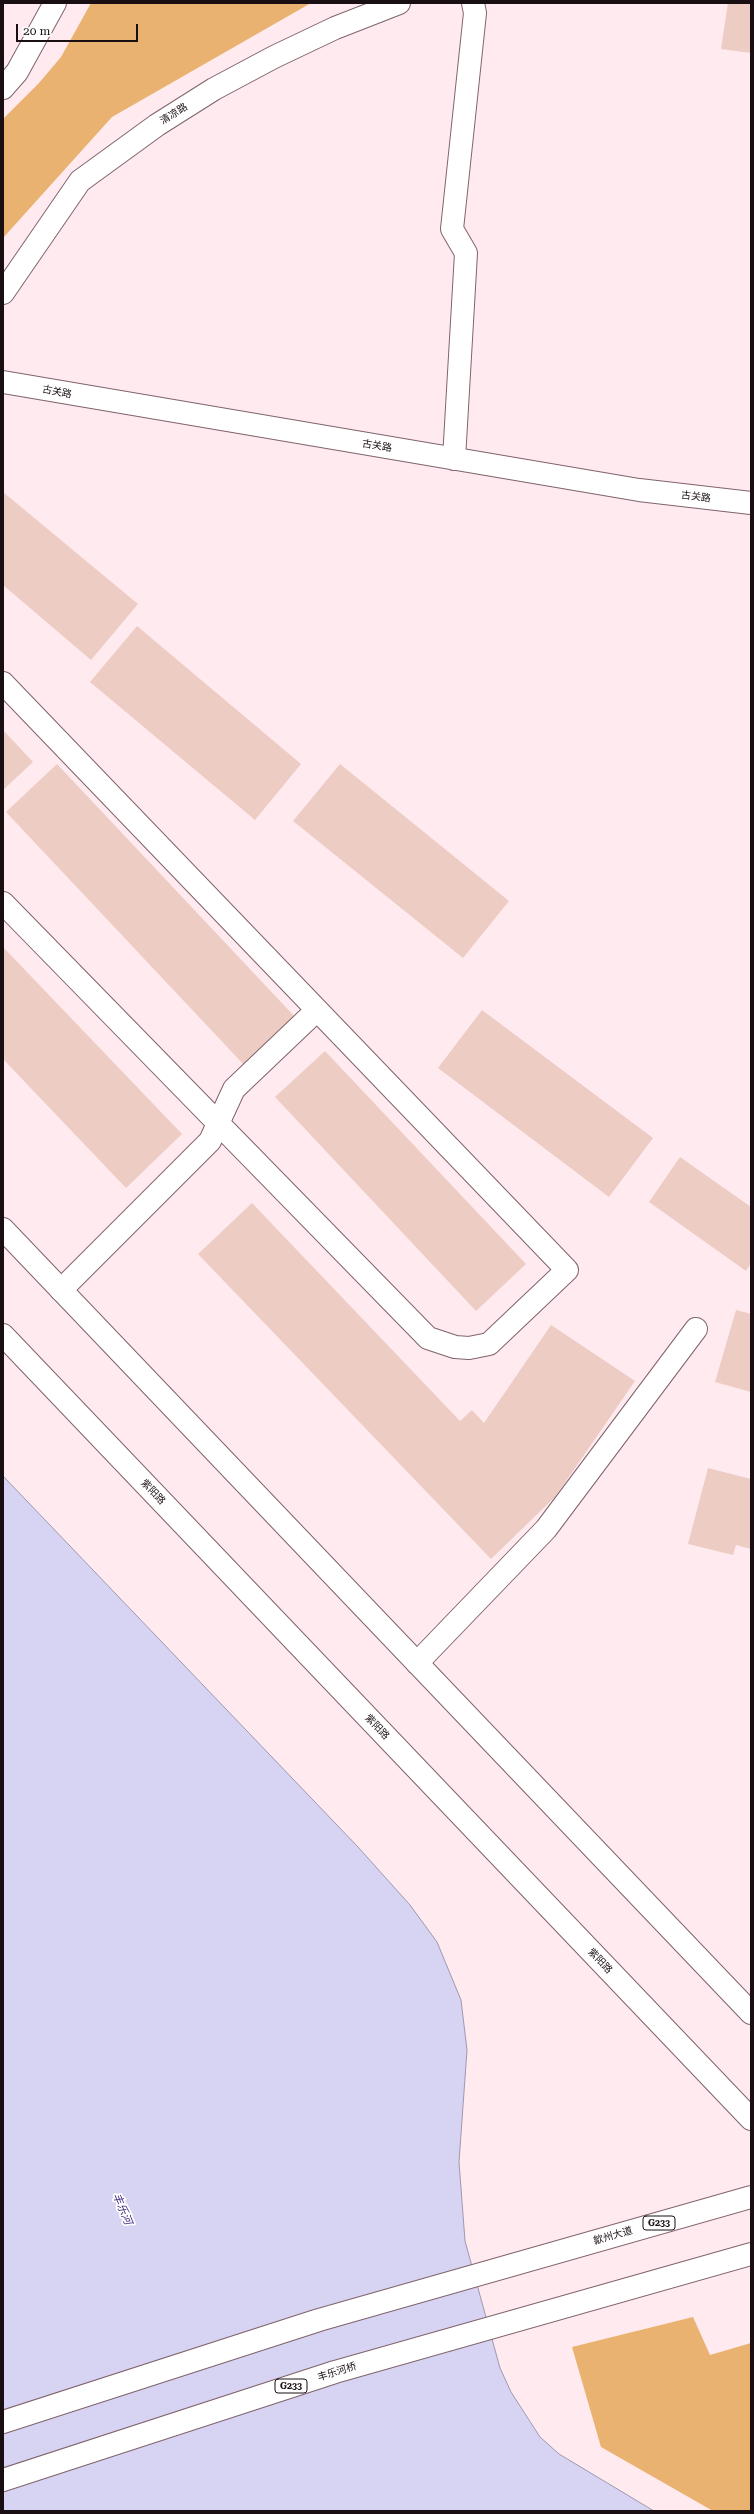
<!DOCTYPE html>
<meta charset="utf-8">
<style>
body{margin:0}
#map{position:relative;width:754px;height:2514px;overflow:hidden;background:#ffeaef;font-family:"Roboto Serif",serif}
canvas{display:block}
.frame{position:absolute;inset:0;border:4px solid #190e11;pointer-events:none}
.scale{position:absolute;left:16px;top:24px;width:122px;height:18px;box-sizing:border-box;border:2px solid #190e11;border-top:0;padding-left:5px;font-size:12px;line-height:14px;white-space:nowrap;color:#190e11;-webkit-text-stroke:3px #fff;paint-order:stroke}
</style>
<div id="map">
<canvas width="754" height="2514"></canvas>
<div class="frame"></div>
<div class="scale">20 m</div>
</div>
<script>
const ctx = document.querySelector('canvas').getContext('2d');
ctx.lineJoin = 'round';
function fillPath(path, color) {
  ctx.fillStyle = color;
  ctx.fill(path, 'evenodd');
}
function strokePath(path, color, width, dash) {
  ctx.strokeStyle = color;
  ctx.lineWidth = width;
  ctx.lineCap = dash ? 'butt' : 'round';
  ctx.setLineDash(dash || []);
  ctx.stroke(path);
}
function drawText(font, color, halo, rows, align = 'center') {
  ctx.font = font + ' "Roboto Serif","Noto Sans SC",serif';
  ctx.lineWidth = 3.5;
  ctx.setLineDash([]);
  ctx.textBaseline = 'middle';
  ctx.strokeStyle = halo;
  ctx.fillStyle = color;
  for (const [text, x, y, turn = 0] of rows) {
    ctx.save();
    ctx.translate(x, y);
    ctx.rotate((+turn || 0) * Math.PI / 180);
    ctx.textAlign = isNaN(turn) ? turn : align;
    if (halo) ctx.strokeText(text, 0, 0);
    ctx.fillText(text, 0, 0);
    ctx.restore();
  }
}
const green = new Path2D(`
 M91,3H311L112,117L3,238V119L39,83L61,57Z
 M693,2317L710,2355L751,2343V2511H713L601,2447L572,2347Z`);
const water = new Path2D(`
 M3,1476L358,1847L410,1905L437,1942L461,2000L467,2050L459,2162L465,2241L500,2368L511,2392L540,2437L559,2454L654,2511H3Z`);
const building = new Path2D(`
 M728,3H751V53L721,49Z
 M3,492L138,604L91,660L3,585Z
 M137,626L301,764L255,820L90,682Z
 M3,730L33,762L3,790Z
 M57,764L296,1018L245,1066L6,812Z
 M340,764L509,901L463,958L293,821Z
 M3,947L182,1134L126,1188L3,1059Z
 M482,1010L653,1138L609,1197L438,1068Z
 M325,1051L526,1264L476,1311L275,1097Z
 M680,1157L751,1207V1263L746,1271L649,1202Z
 M252,1203L460,1421L472,1410L484,1423L551,1325L635,1381L555,1497L491,1559L198,1254Z
 M736,1310L751,1314V1392L715,1382Z
 M708,1468L751,1479V1549L736,1545L733,1555L688,1544Z`);
const minor = new Path2D(`
 M3,88L17,72L55,3
 M3,293L80,181L157,125L214,89L274,57L335,28L399,3
 M3,382L639,490L751,503
 M454,459L466,253L452,229L475,13L473,3
 M3,683L567,1270L489,1344L469,1348L455,1347L428,1338L3,903
 M61,1290L210,1141L234,1089L317,1010
 M417,1663L546,1529L696,1329`);
const major = new Path2D(`
 M3,1229L751,2013
 M3,1335L751,2119`);
const highway = new Path2D(`
 M3,2422L319,2320L751,2197
 M3,2480L335,2372L751,2254`);
const shields = [
 [659,2223,32],
 [291,2386,32]
];
const shieldNames = [
 ["G233",659,2223],
 ["G233",291,2386]
];
const streetNames = [
 ["清凉路",174,114,-32],
 ["古关路",57,392,11],
 ["古关路",377,446,9],
 ["古关路",696,497,7],
 ["紫阳路",153,1492,46],
 ["紫阳路",377,1727,46],
 ["紫阳路",600,1961,46],
 ["歙州大道",613,2236,-16],
 ["丰乐河桥",337,2372,-17]
];
const waterNames = [
 ["丰乐河",122,2209,67]
];
fillPath(green, '#e9b270');
fillPath(water, '#d7d3f2');
strokePath(water, '#9e98ae', 1);
fillPath(building, '#edccc3');
strokePath(minor, '#80636b', 24);
strokePath(major, '#80636b', 24);
strokePath(highway, '#80636b', 24);
strokePath(minor, '#fff', 22);
strokePath(major, '#fff', 22);
strokePath(highway, '#fff', 22);
for (const [x, y, w] of shields) {
  const box = new Path2D();
  box.roundRect(x - w / 2, y - 7, w, 14, 3);
  ctx.fillStyle = '#fff';
  ctx.fill(box);
  strokePath(box, '#190e11', 1);
}
drawText('bold 9px', '#190e11', null, shieldNames);
drawText('10px', '#190e11', '#fff', streetNames);
drawText('italic 11px', '#40277d', '#fff', waterNames);
</script>
